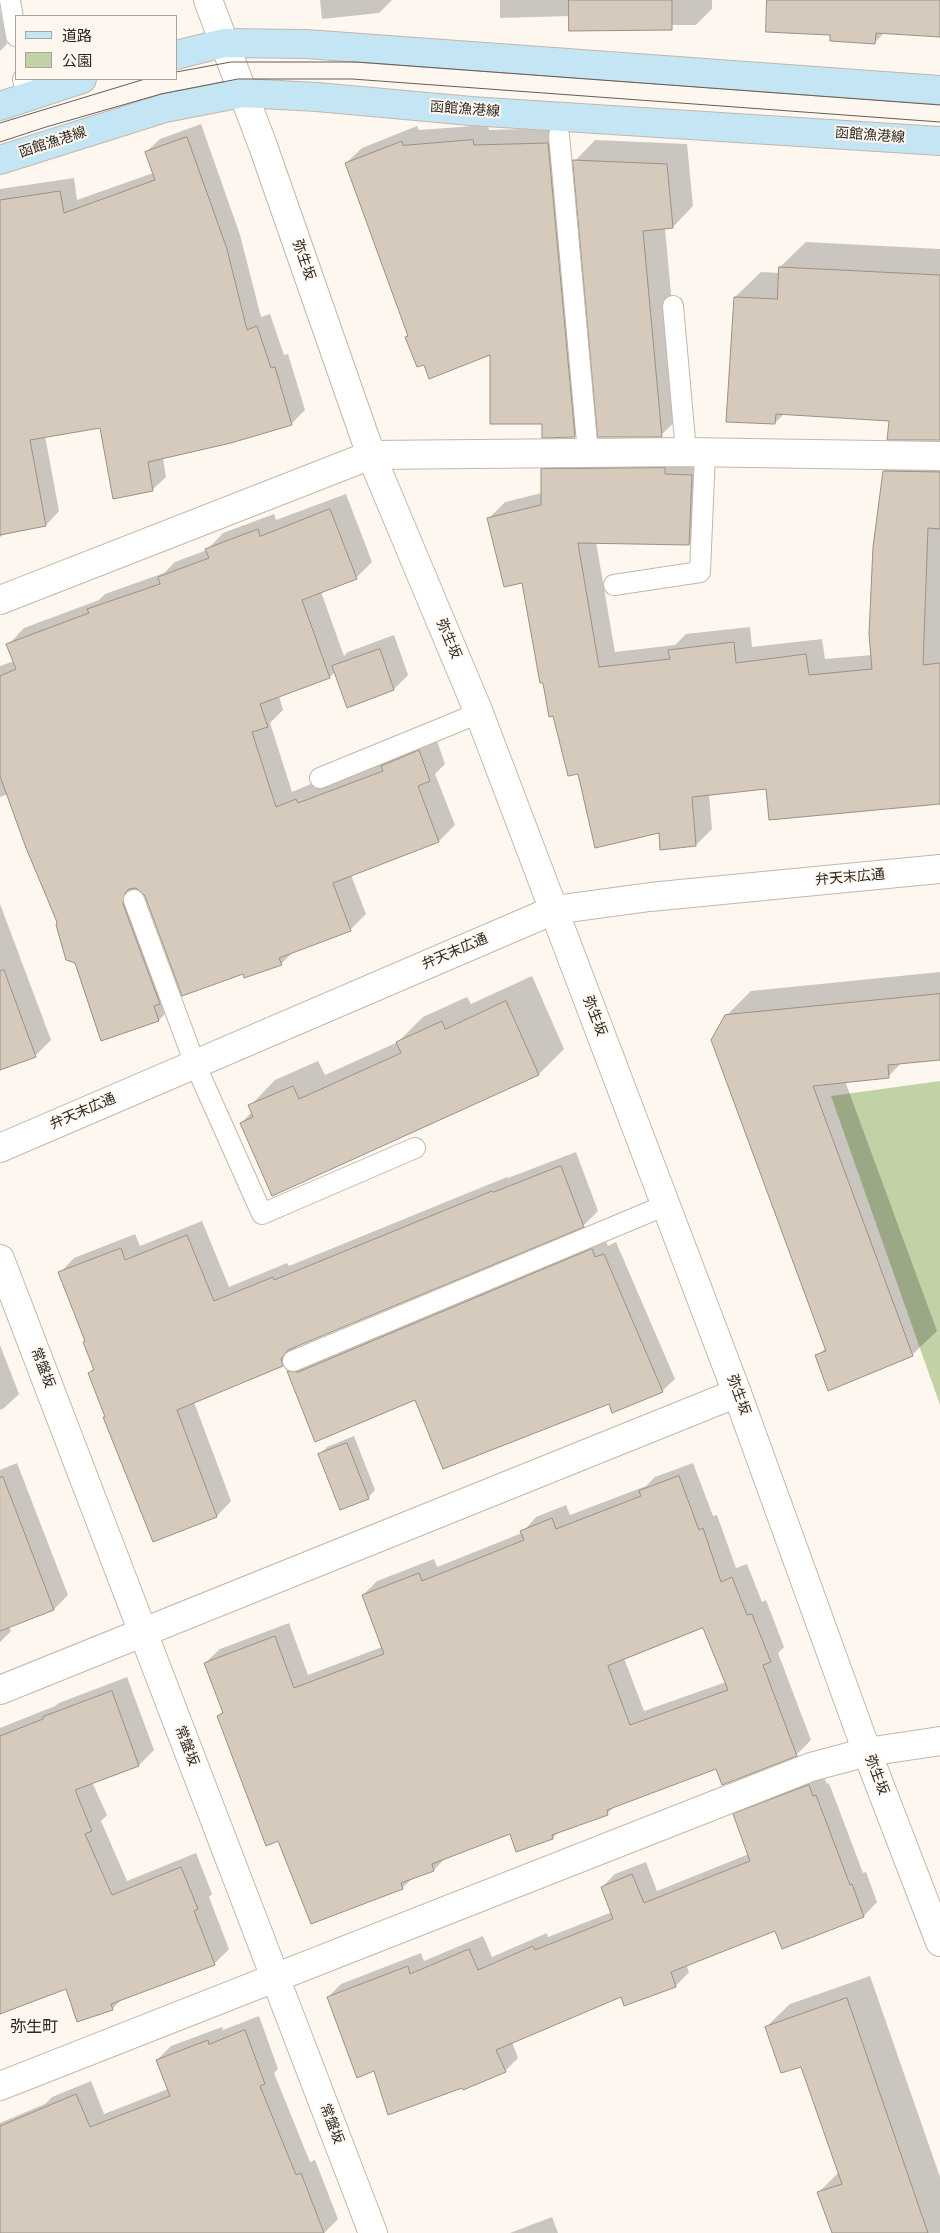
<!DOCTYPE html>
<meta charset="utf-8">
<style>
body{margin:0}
#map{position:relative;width:940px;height:2233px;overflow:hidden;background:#fef7ef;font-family:"Roboto Condensed","Noto Sans JP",sans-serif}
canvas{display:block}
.legend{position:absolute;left:15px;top:15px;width:162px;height:65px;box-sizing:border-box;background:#fef7ef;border:1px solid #aaa49d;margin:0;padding:6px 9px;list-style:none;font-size:15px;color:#2d2823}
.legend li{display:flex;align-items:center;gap:10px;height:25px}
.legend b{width:25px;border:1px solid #aaa49d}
</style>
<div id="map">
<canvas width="940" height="2233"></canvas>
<ul class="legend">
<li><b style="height:6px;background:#c4e5f4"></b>道路</li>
<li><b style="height:14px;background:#c1d2a7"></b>公園</li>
</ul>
</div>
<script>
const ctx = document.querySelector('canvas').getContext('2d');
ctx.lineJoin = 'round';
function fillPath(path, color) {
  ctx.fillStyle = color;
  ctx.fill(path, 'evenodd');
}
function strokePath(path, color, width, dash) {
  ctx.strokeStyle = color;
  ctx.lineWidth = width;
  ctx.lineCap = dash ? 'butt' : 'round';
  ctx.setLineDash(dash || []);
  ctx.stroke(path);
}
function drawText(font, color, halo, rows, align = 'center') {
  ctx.font = font + ' "Roboto Condensed","Noto Sans JP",sans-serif';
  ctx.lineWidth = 4;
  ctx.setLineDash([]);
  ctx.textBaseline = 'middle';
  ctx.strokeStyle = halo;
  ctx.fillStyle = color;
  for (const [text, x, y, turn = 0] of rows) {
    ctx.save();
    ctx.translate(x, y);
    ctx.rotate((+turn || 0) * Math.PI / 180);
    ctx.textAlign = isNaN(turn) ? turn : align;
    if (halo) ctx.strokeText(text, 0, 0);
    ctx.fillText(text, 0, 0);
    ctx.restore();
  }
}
const green = new Path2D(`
 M940,1081V1405L831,1096Z`);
const shadow = new Path2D(`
 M320,0H392L379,13L322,19Z
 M500,0H712V9L696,25H626L570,16L500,18Z
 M769,0H940V36L885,32L875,42L831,34Z
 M0,9L7,44L0,51Z
 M201,124L240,235L261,317L270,314L284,355L288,354L305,410L291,424L163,458L166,477L152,490L101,426L45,436L59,511L46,525L7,533L0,537V189L74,178L77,200L153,173L146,152L160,139Z
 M488,125L489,130L563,128L590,421L574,436L543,422L492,353L425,363L407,337L409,335L346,163L362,148L417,126L419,130Z
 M595,140L687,144L693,206L673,227L665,228L682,415L661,435L575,161Z
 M806,242L940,249V439L891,420L784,414L775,423L735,297L761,272L780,273V267Z
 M559,453L708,459L705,528L689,544L596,542L615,652L675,645L686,634L750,627L752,647L822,639L825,659L872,655L884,471L900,455L940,456V800L767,787L709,794L712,829L696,845L660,832L579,772L523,581L489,518L505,502L542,493L543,470Z
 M346,494L372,562L356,578L321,592L344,656L348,652L394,635L408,675L394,689L348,706L335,672L330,677L279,696L283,710L270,723L292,792L313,783L314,788L389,759L435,735L445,764L435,774L455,825L439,841L351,875L366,914L350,930L293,952L281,964L243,973L139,889L176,987L175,1004L159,1020L102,1039L76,962L8,794L0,797V666L14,661L8,645L24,628L99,600L105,594L164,573L175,562L207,550L223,533L274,514L276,520Z
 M0,904L51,1040L35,1056L0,1068Z
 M940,972V1058L902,1062L888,1077L845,1081L937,1331L912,1355L817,1356L826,1347L726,1016L751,991Z
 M532,976L564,1049L539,1074L241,1123L252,1112L250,1106L275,1080L318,1061L325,1075L398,1042L423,1017L467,997L471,1004Z
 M576,1152L598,1211L583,1226L296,1346L297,1351L282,1365L194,1402L231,1501L217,1516L153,1540L104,1418L106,1416L89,1373L94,1368L60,1273L74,1258L135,1234L140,1246L202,1221L229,1287L287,1263L289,1266L507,1177L508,1178Z
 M604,1237L608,1246L616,1242L675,1379L662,1391L609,1403L416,1399L288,1371L300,1359Z
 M0,1345L19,1394L4,1408L0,1410Z
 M354,1436L375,1490L368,1498L320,1454L327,1447Z
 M17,1463L68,1595L54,1609L9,1626L11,1631L0,1642V1470Z
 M693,1463L713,1516L717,1515L736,1568L747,1564L762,1602L766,1600L784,1647L778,1653L811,1740L797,1754L723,1784L716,1767L616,1805L608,1813L559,1831L553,1838L510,1832L446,1857L434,1870L413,1878L402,1888L279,1840L219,1716L223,1711L205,1663L220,1649L289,1623L308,1675L382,1647L363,1595L377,1581L434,1559L437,1567L522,1533L536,1517L566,1505L570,1515L646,1486L655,1477ZM704,1626L726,1682L644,1711L624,1658Z
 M127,1677L154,1750L139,1765L92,1782L107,1815L101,1821L127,1881L196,1853L212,1894L209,1897L229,1949L214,1964L122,1999L112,2009L67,1988L0,2013V1728L55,1706L59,1703Z
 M822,1772L827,1784L829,1783L863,1873L866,1872L877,1902L864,1916L783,1947L776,1929L686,1964L689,1972L676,1986L625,2004L622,1996L512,2042L518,2058L505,2071L463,2087L374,2070L328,1997L341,1984L421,1953L424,1961L483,1936L492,1957L547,1933L548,1937L612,1912L602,1887L615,1874L646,1862L657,1891L749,1854L735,1815L748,1801Z
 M870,1976L940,2177V2233H833L819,2192L839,2172L802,2065L766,2027L790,2004Z
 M259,2016L278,2069L274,2073L310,2162L315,2160L338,2219L324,2233H0V2123L45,2104L52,2097L91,2081L104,2114L168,2089L157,2060L171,2046L222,2027L223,2030Z
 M552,2217L558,2233H510Z`);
const building = new Path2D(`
 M569,0H672V30L569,31Z
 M767,0H940V37L876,33L875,44L830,41V35L766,32Z
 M187,137L227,249L247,330L257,326L271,368L275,367L292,425L231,443L148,462L153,491L113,499L100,428L30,440L46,526L0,535V200L60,191L64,213L155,180L145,152Z
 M473,140L474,145L548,143L575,437L542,438V424H490V355L429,379L424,365L417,367L405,337L408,336L345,163L402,141L403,145Z
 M573,160L667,164L673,228L643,231L662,437H598Z
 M779,267L940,275V440H887L889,421L776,414L775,424L726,422L734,297L777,299Z
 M665,468V474L692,475L689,545L578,543L599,667L670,659L668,650L734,642L736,663L806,654L809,675L872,669L869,634L873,547L883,471L940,472V529L928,528L923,665L940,663V804L769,820L766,789L692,797L696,846L660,850L659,833L595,848L578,774L568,776L553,716L549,717L543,683H540L522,583L504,587L487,518L541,505V469Z
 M330,509L357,579L302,600L330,678L260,704L268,727L252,732L276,807L296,799L298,803L383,771L381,766L419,750L430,781L418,786L439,842L333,883L351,931L279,958L282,965L244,978L243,974L182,996L145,896L136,888L129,889L125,893L123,904L160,1004L154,1006L159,1021L101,1041L75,963L66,960L56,925L57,922L26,848L0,776V676L16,669L6,644L89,613L87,609L160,584L158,577L209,558L205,549L258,529L260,536Z
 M380,649L394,690L347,708L332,666Z
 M4,970L36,1057L0,1070V971Z
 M940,994V1060L888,1065L889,1078L813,1086L913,1356L828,1391L815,1355L826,1351L711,1040L725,1015Z
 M506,1001L539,1075L272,1196L240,1123L253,1117L248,1105L293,1086L299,1099L401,1053L396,1042L442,1021L445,1029Z
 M561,1166L584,1227L288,1350L281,1359L283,1366L177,1410L217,1517L153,1542L103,1417H105L88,1373L94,1370L83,1342L85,1341L58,1272L121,1248L125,1260L187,1235L214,1301L273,1277L274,1280L492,1191L493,1192Z
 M592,1249L595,1257L604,1254L663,1392L612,1413L609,1404L443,1469L415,1400L315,1442L287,1371L298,1372Z
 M347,1443L369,1499L340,1510L318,1454Z
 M679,1476L699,1530L703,1528L721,1582L732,1577L747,1615L752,1614L771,1662L763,1665L797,1756L722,1785L716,1769L607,1810L608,1815L552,1835L553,1839L516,1852L510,1834L432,1864L434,1871L401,1883L403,1889L311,1924L278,1841L266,1846L217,1716L223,1713L204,1663L275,1636L294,1688L384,1654L362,1595L419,1573L422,1581L524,1540L520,1531L552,1518L556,1529L641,1496L639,1491ZM703,1628L728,1690L630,1725L608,1666Z
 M0,1477H3L54,1610L0,1631Z
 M112,1691L139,1766L75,1790L92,1831L85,1834L112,1895L181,1867L198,1909L194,1911L215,1965L111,2004L113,2010L77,2022L66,1989L0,2014V1736L43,1719V1717Z
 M809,1785L813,1796L816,1795L850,1885L852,1884L864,1917L782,1949L775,1931L671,1972L676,1987L624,2006L621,1997L496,2050L506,2072L463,2090L462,2088L388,2115L374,2071L357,2078L327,1997L408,1966L410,1974L469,1949L478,1970L533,1946L535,1950L613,1919L601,1887L632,1874L644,1903L750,1861L733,1814Z
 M847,1998L928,2233H832L817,2192L842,2184L801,2067L781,2073L765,2027Z
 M245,2030L265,2084L260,2086L296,2175L301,2173L324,2233H0V2126L76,2094L90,2127L170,2096L156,2060L208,2040L209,2044Z`);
const service = new Path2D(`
 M10,0L16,36
 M23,79L27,97
 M559,135L588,453
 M673,306L686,452
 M614,585L700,572L705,452
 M320,778L479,713
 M134,900L195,1064L262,1214L415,1148
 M293,1361L666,1205`);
const minor = new Path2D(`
 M371,455L686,452L940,456
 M0,1259L373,2233
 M0,1690L737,1393
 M0,2086L811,1767L867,1752L940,1741`);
const tertiary = new Path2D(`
 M208,0L263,146L371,455L479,713L737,1393L867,1752L940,1942
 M0,600L371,455
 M0,1148L554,910L650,897L940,869`);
const secondary = new Path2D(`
 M176,55L224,43L306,44L940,90
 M0,106L82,79
 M0,160L165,108L242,93L317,97L471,111L940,141`);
const tram = new Path2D(`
 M176,72L231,62H357L940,105
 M0,123L145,79
 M0,142L46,127L161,94L238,79H352L940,122`);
const streetNames = [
 ["函館漁港線",465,110,4],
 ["函館漁港線",870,136,4],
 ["函館漁港線",53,143,-18],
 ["弥生坂",303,260,71],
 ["弥生坂",448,639,67],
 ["弁天末広通",850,878,-5],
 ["弁天末広通",455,952,-23],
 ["弥生坂",594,1016,69],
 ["弁天末広通",83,1112,-23],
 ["常盤坂",42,1368,69],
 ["弥生坂",738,1395,70],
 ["常盤坂",186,1746,69],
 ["弥生坂",876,1775,69],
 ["常盤坂",331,2124,69]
];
const quarterNames = [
 ["弥生町",34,2028]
];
fillPath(green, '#c1d2a7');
fillPath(shadow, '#0003');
fillPath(building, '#d6cabc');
strokePath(building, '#9b9083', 1);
strokePath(service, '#c3b7aa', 22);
strokePath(minor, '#c3b7aa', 30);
strokePath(tertiary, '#c3b7aa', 30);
strokePath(secondary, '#c3b7aa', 30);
strokePath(service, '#fff', 20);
strokePath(minor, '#fff', 28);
strokePath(tertiary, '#fff', 28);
strokePath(secondary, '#c4e5f4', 28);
strokePath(tram, '#635e58', 1);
drawText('14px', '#2d2823', '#fef7ef', streetNames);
drawText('16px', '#2d2823', '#fef7ef', quarterNames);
</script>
